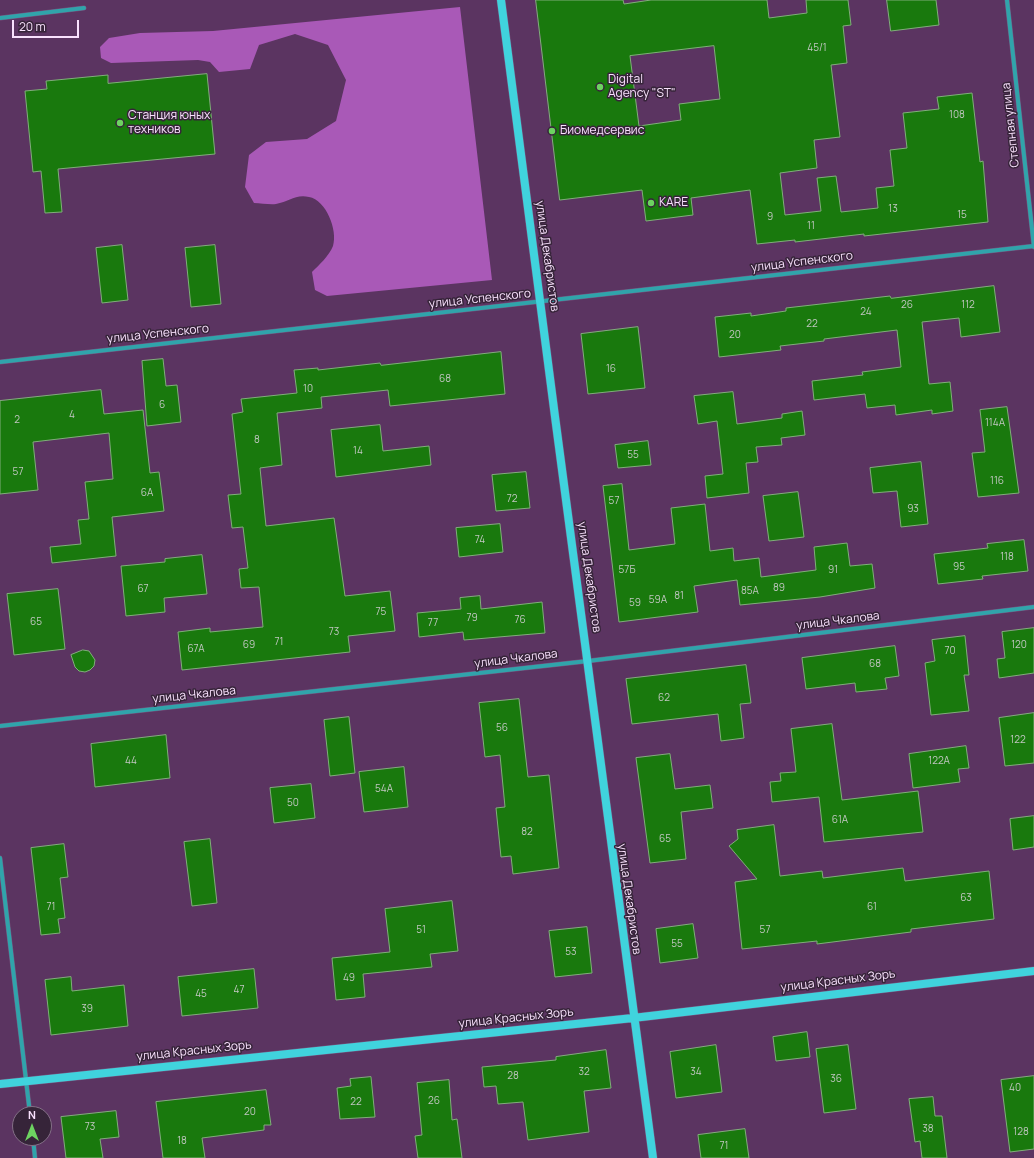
<!DOCTYPE html>
<meta charset="utf-8">
<style>
body{margin:0}
#map{position:relative;width:1034px;height:1158px;overflow:hidden;background:#5b3461;font-family:Manrope,sans-serif}
canvas{display:block}
.north{position:absolute;left:12px;top:1106px;width:40px;height:40px;box-sizing:border-box;background:#362439;border:1px solid #847087;border-radius:50%;rotate:0deg;font-size:11px;font-weight:700;line-height:16px;text-align:center;color:#f9e1fd}
.north::after{content:'';display:block;margin:auto;width:14px;height:18px;background:#6dd361;clip-path:polygon(50% 0,100% 100%,50% 72%,0 100%)}
.scale{position:absolute;left:12px;top:20px;width:67px;height:18px;box-sizing:border-box;border:2px solid #f9e1fd;border-top:0;padding-left:5px;font-size:12px;line-height:14px;white-space:nowrap;color:#f9e1fd;-webkit-text-stroke:3px #362439;paint-order:stroke}
</style>
<div id="map">
<canvas width="1034" height="1158"></canvas>
<div class="north">N</div>
<div class="scale">20 m</div>
</div>
<script>
const ctx = document.querySelector('canvas').getContext('2d');
ctx.lineJoin = 'round';
function fillPath(path, color) {
  ctx.fillStyle = color;
  ctx.fill(path, 'evenodd');
}
function strokePath(path, color, width, dash) {
  ctx.strokeStyle = color;
  ctx.lineWidth = width;
  ctx.lineCap = dash ? 'butt' : 'round';
  ctx.setLineDash(dash || []);
  ctx.stroke(path);
}
function drawText(font, color, halo, rows, align = 'center') {
  ctx.font = font + ' Manrope,sans-serif';
  ctx.lineWidth = 3;
  ctx.setLineDash([]);
  ctx.textBaseline = 'middle';
  ctx.strokeStyle = halo;
  ctx.fillStyle = color;
  for (const [text, x, y, turn = 0] of rows) {
    ctx.save();
    ctx.translate(x, y);
    ctx.rotate((+turn || 0) * Math.PI / 180);
    ctx.textAlign = isNaN(turn) ? turn : align;
    if (halo) ctx.strokeText(text, 0, 0);
    ctx.fillText(text, 0, 0);
    ctx.restore();
  }
}
const forest = new Path2D(`
 M460,7L492,280L327,296L315,290L312,272C319,265 329,256 333,246C338,230 326,200 309,197C295,194 289,202 276,204C270,205 261,203 254,203L245,187L249,155L266,142L307,139L336,121L346,80L328,45L295,34L259,45L250,69L219,72L210,62L198,60L111,63L101,58L100,47L109,38L140,33L213,31Z`);
const building = new Path2D(`
 M536,0H623L624,4L651,0H767L769,18L807,13L806,0H848L851,25L843,26L847,63L831,65L840,137L814,140L817,168L780,173L785,215L821,211L817,178L836,176L841,212L878,208L876,188L894,186L890,150L907,148L903,113L939,109L937,97L972,93L980,162L983,161L988,222L864,236V234L795,242V240L757,244L750,190L691,198L693,215L646,221L642,190L560,200ZM714,46L720,99L679,104L681,120L639,126L630,56Z
 M887,0H936L939,25L891,31Z
 M207,74L215,154L58,169L62,212L45,213L41,171L33,172L25,91L47,89L46,81L108,75V83Z
 M122,245L128,300L102,303L96,248Z
 M215,245L221,304L191,307L185,248Z
 M994,286L1000,332L961,337L959,318L922,322L929,384L950,382L953,411L932,414V410L896,415L895,405L867,408L865,394L814,400L812,381L863,375L862,372L901,367L897,330L824,339V341L780,346L781,350L719,357L715,317L751,313V316L786,311V308L890,296L891,298Z
 M638,327L645,388L588,394L581,334Z
 M501,352L505,394L390,406L388,390L321,397L322,408L277,413L282,465L260,468L266,526L334,518L345,596L390,591L395,631L348,636L350,652L182,670L178,632L210,628V632L263,627L259,587L241,588L239,569L248,568L243,527L232,528L228,495L241,494L232,414L243,412L241,399L297,393L294,370L318,368V370L380,363L381,365Z
 M163,359L166,386L177,385L181,422L147,426L142,361Z
 M101,390L104,414L143,410L150,473L159,472L164,511L112,517L116,556L52,563L50,547L81,544L78,520L89,519L85,482L113,479L109,433L33,442L38,490L0,494V401Z
 M733,392L737,424L782,418V414L802,411L805,435L781,438L782,445L756,447L758,462L746,463L749,493L707,498L705,476L723,474L717,421L698,424L694,396Z
 M1007,407L1019,493L978,497L972,453L985,452L980,410Z
 M380,425L383,451L429,446L431,465L336,477L331,430Z
 M648,441L651,465L618,468L615,445Z
 M921,462L928,524L901,527L897,491L873,493L870,468Z
 M526,472L530,508L496,511L492,475Z
 M622,484L629,550L675,544L671,508L705,504L710,551L733,548L734,561L759,558L761,577L816,570L814,547L847,543L850,566L872,564L875,588L820,597L740,605L737,580L694,586L698,612L619,622L603,486Z
 M798,492L804,537L769,541L763,496Z
 M500,524L503,552L459,557L456,528Z
 M1024,540L1028,571L982,576L983,579L938,584L934,554L988,548L987,544Z
 M202,555L207,594L164,598L165,612L126,616L121,566L165,562V559Z
 M58,589L65,649L14,655L7,594Z
 M480,596L481,609L542,602L545,633L464,640L463,632L419,637L417,613L461,609L460,598Z
 M1034,628V673L999,678L997,659L1005,658L1002,632Z
 M965,636L969,675H964L969,711L931,715L925,663L935,661L932,640Z
 M895,646L899,676L885,678L887,689L856,692L855,683L806,689L802,658Z
 M83,650L89,651L95,660L94,666L90,670L85,672L79,671L75,667L71,655Z
 M746,665L751,703L740,704L744,738L721,741L718,714L632,724L626,679Z
 M519,699L528,777L549,775L559,868L513,874L511,856L501,857L496,808L505,807L500,755L485,757L479,703Z
 M1034,713V763L1005,766L999,718Z
 M349,717L355,773L330,776L324,720Z
 M832,724L842,800L918,791L923,832L824,842L819,797L772,802L770,782L781,781L780,773L796,772L791,729Z
 M166,735L170,778L95,787L91,744Z
 M966,746L969,768L958,769L960,782L913,788L909,754Z
 M670,754L675,789L710,785L713,808L681,812L686,859L650,863L636,758Z
 M404,767L408,807L364,812L359,772Z
 M311,784L315,818L274,823L270,788Z
 M1034,816V847L1013,850L1010,819Z
 M774,825L780,876L822,871L823,878L903,868L905,881L989,871L994,919L911,929V932L817,944V941L742,949L735,882L757,879L729,846L738,839L737,830Z
 M210,839L217,903L192,906L184,842Z
 M64,844L68,877L60,878L65,918L58,919L60,933L41,935L31,848Z
 M452,901L458,951L430,954L432,967L363,974L365,997L336,1000L332,958L390,952L385,909Z
 M693,924L698,958L660,963L656,929Z
 M587,927L592,973L555,977L549,931Z
 M254,969L258,1008L182,1016L178,977Z
 M71,977L72,991L124,985L128,1026L51,1035L45,980Z
 M807,1032L810,1057L776,1061L773,1037Z
 M716,1045L722,1092L676,1098L670,1052Z
 M848,1045L856,1109L824,1113L816,1049Z
 M606,1050L611,1088L584,1091L589,1132L528,1140L523,1102L498,1104L496,1086L484,1087L482,1067L556,1060V1057Z
 M1034,1076V1149L1010,1152L1001,1080Z
 M371,1077L375,1117L340,1119L337,1088L351,1086L350,1079Z
 M449,1080L452,1120L457,1119L462,1158H418L415,1136L422,1135L417,1083Z
 M266,1090L271,1125H264V1130L202,1138L205,1158H163L156,1102Z
 M933,1097L935,1116H942L947,1158H922L920,1141L915,1142L909,1099Z
 M116,1111L119,1137L100,1139L103,1158H66L61,1117Z
 M745,1129L749,1158H701L698,1135Z`);
const street = new Path2D(`
 M1007,0L1034,247
 M0,18L84,8
 M0,362L1034,246
 M0,726L588,661L1034,607
 M0,858L30,1114
 M33,1138L35,1158`);
const secondary = new Path2D(`
 M501,0C552,386 599,772 653,1158
 M0,1084L633,1018L1034,971`);
const markers = [
 [600,87,4,"#6dd361"],
 [120,123,4,"#6dd361"],
 [552,131,4,"#6dd361"],
 [651,203,4,"#6dd361"]
];
const numberNames = [
 ["45/1",817,48],
 ["108",957,115],
 ["13",893,209],
 ["15",962,215],
 ["9",770,217],
 ["11",811,226],
 ["26",907,305],
 ["112",968,305],
 ["24",866,312],
 ["22",812,324],
 ["20",735,335],
 ["16",611,369],
 ["68",445,379],
 ["10",308,389],
 ["6",162,405],
 ["4",72,415],
 ["2",17,420],
 ["114А",995,423],
 ["8",257,440],
 ["14",358,451],
 ["55",633,455],
 ["57",18,472],
 ["116",997,481],
 ["6А",147,493],
 ["72",512,499],
 ["57",614,501],
 ["93",913,509],
 ["74",480,540],
 ["118",1007,557],
 ["95",959,567],
 ["57Б",627,570],
 ["91",833,570],
 ["89",779,588],
 ["67",143,589],
 ["85А",750,591],
 ["81",679,596],
 ["59А",658,600],
 ["59",635,603],
 ["75",381,612],
 ["79",472,618],
 ["76",520,620],
 ["65",36,622],
 ["77",433,623],
 ["73",334,632],
 ["71",279,642],
 ["69",249,645],
 ["120",1019,645],
 ["67А",196,649],
 ["70",950,651],
 ["68",875,664],
 ["62",664,698],
 ["56",502,728],
 ["122",1018,740],
 ["44",131,761],
 ["122А",939,761],
 ["54А",384,789],
 ["50",293,803],
 ["61А",840,820],
 ["82",527,832],
 ["65",665,839],
 ["63",966,898],
 ["71",51,907],
 ["61",872,907],
 ["51",421,930],
 ["57",765,930],
 ["55",677,944],
 ["53",571,952],
 ["49",349,978],
 ["47",239,990],
 ["45",201,994],
 ["39",87,1009],
 ["32",584,1072],
 ["34",696,1072],
 ["28",513,1076],
 ["36",836,1079],
 ["40",1015,1088],
 ["26",434,1101],
 ["22",356,1102],
 ["20",250,1112],
 ["73",90,1127],
 ["38",928,1129],
 ["128",1021,1132],
 ["18",182,1141],
 ["71",724,1146]
];
const poiNames = [
 ["Digital",608,80],
 ["Agency \"ST\"",608,94],
 ["Станция юных",128,116],
 ["техников",128,130],
 ["Биомедсервис",560,131],
 ["KARE",659,203]
];
const streetNames = [
 ["Степная улица",1011,125,-96],
 ["улица Декабристов",547,256,82],
 ["улица Успенского",802,262,-7],
 ["улица Успенского",480,299,-6],
 ["улица Успенского",158,334,-6],
 ["улица Декабристов",589,577,82],
 ["улица Чкалова",838,621,-7],
 ["улица Чкалова",516,659,-7],
 ["улица Чкалова",194,695,-6],
 ["улица Декабристов",629,899,82],
 ["улица Красных Зорь",838,981,-7],
 ["улица Красных Зорь",516,1018,-6],
 ["улица Красных Зорь",194,1051,-6]
];
fillPath(forest, '#a959b7');
fillPath(building, '#19790d');
strokePath(building, '#80ae7a', 1);
strokePath(street, '#77537d', 5);
strokePath(secondary, '#77537d', 9);
strokePath(street, '#30a4ab', 4);
strokePath(secondary, '#40d3dd', 8);
for (const [x, y, r, color] of markers) {
  const dot = new Path2D();
  dot.arc(x, y, r, 0, 2 * Math.PI);
  ctx.fillStyle = color;
  ctx.fill(dot);
  strokePath(dot, '#362439', 1.5);
}
drawText('10px', '#c1c7c1', null, numberNames);
drawText('12px', '#f9e1fd', '#362439', poiNames, 'left');
drawText('12px', '#f9e1fd', '#362439', streetNames);
</script>
